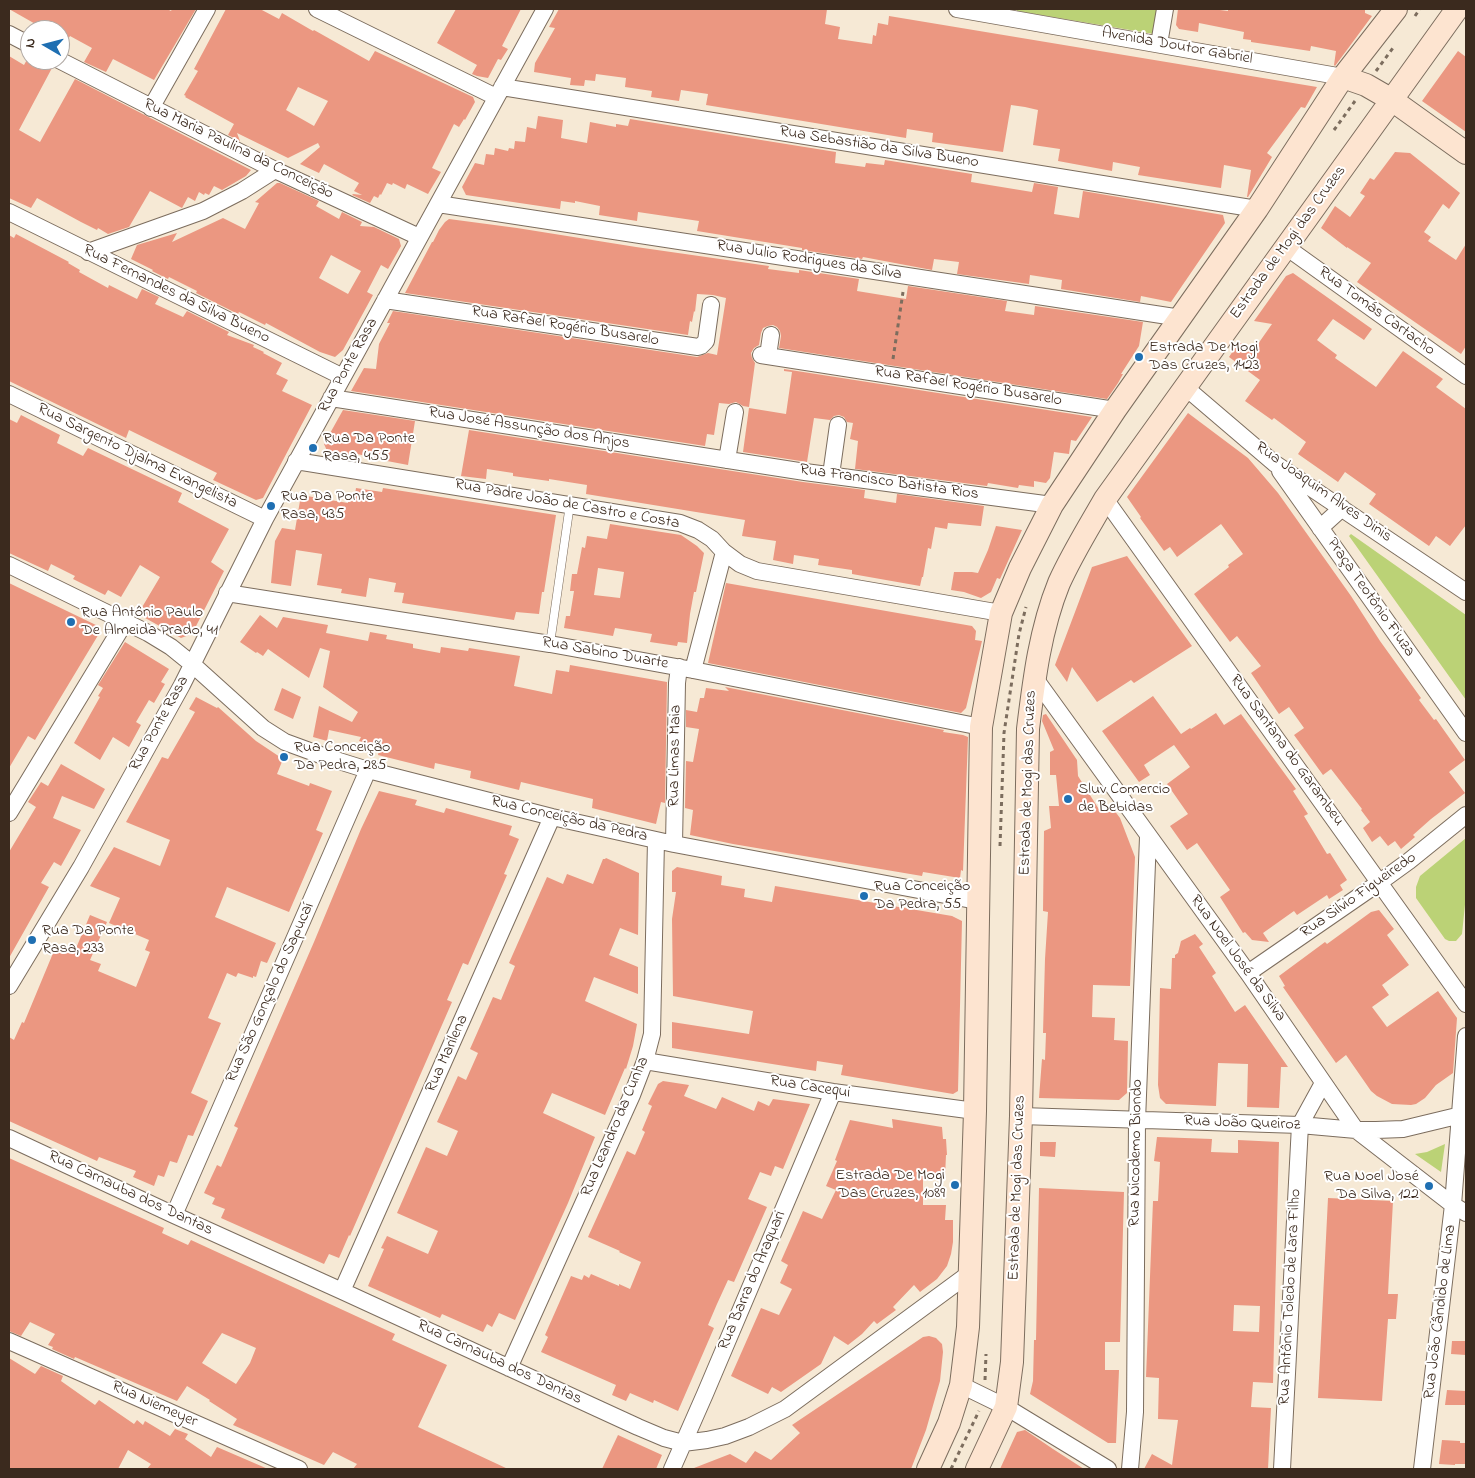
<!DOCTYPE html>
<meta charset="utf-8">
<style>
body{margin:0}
#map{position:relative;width:1475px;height:1478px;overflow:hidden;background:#f6e9d5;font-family:"Indie Flower",sans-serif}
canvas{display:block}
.frame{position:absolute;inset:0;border:10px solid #3b2a1e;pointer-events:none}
.north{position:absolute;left:20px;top:20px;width:50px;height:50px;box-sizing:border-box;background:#fff;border:1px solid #b1aaa5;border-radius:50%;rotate:278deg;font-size:14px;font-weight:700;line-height:20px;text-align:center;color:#3b2a1e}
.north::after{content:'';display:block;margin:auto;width:18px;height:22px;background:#1f6fb2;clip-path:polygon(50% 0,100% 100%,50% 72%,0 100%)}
</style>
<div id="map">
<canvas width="1475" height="1478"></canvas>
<div class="frame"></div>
<div class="north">N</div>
</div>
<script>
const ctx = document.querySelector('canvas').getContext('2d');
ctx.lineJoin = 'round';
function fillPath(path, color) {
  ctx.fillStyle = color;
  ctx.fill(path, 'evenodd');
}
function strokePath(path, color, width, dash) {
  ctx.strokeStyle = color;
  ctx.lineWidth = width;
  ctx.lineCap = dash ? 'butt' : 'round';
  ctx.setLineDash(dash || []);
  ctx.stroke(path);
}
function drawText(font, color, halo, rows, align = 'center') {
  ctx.font = font + ' "Indie Flower",sans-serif';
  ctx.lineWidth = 4;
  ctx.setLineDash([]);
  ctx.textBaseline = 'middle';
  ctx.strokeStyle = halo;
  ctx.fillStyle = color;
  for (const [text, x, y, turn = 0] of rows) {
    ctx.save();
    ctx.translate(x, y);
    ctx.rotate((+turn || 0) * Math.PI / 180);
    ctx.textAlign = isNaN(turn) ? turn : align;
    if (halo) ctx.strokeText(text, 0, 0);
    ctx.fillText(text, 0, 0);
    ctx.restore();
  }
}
const green = new Path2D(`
 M1017,9H1158L1154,34L1017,11Z
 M1351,534L1466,615V700L1349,536Z
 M1466,838V895L1462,934L1456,941H1449L1445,939L1416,898V887L1420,876Z
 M1445,1144L1441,1172L1415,1154L1427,1152Z`);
const building = new Path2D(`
 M9,9H167L171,11L172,9H196L154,80L113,59L106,72L84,62L92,48L70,36L67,41L60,38V30H46Z
 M226,9H260L279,19L282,13L313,31L314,30L369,61L375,51L473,97L475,102L465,120L464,119L459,127L454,124L432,168L441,172L428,194L407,184L405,189L393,183L392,185L387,183L381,195L380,194L378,198L374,196L370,203L352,195L353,194L362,195L354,191L359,183L324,164L319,173L300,164L320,147L318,143L288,158L237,133L240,141L228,135L234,124L185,97L186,96L184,95L198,71L194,69ZM298,87L328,101L314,126L286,110Z
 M456,9H521L502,46L508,49L501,60L498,59L488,78L477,76L472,74L477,65L437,43Z
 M559,9H827L825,24L840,27L838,39L872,44L873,35L876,36L878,23L888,25L889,16L1317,87L1305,108L1301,107L1267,153L1272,157L1248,197H1247L1251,170L1224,165L1221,188L1138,175L1140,167L1113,162L1112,171L1058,161L1060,149L1033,145L1038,110L1025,107L1011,105L1003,152L932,142L933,133L907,129L906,138L706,105L708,94L681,90L679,101L651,97L652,91L625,87L626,78L596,74L595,81L585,80L584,86L570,85L571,78L534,72L535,63L555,28L549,27Z
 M1178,9H1212L1228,11V9H1365V13L1372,16L1335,66L1334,65L1336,51L1311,46L1310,51L1251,42V40L1243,39L1244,32L1199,23L1198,32L1179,29L1176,25Z
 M1458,51L1466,57V132L1422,101Z
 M9,56L24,65L29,56L30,60H37L52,68L19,130L40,142L75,79L251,170L246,176L222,190L214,186L209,195L205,193L204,195L199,192L195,201L188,197L182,208L150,191L129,227L108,234L98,228L97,230L81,222L37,198L31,208L9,198Z
 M538,116L563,120L561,138L587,143L590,122L616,127V124L628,126L630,119L836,152L835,163L865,167L866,163L884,165L885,160L972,174L971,182L1032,192L1034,183L1058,187L1054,214L1079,218L1083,191L1223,215L1225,223L1171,302L1141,296L1140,302L1061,289L1062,280L1030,275L1029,284L957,274L959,262L934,259L932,270L863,257L862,259L802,250V248L697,231L699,221L638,212L637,221L599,215L600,206L575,201V203L561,201L560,209L466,195L462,187L475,163L484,165L486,154L494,155L495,148L508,151L509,148L514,149L515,141L525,142L527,127L536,129Z
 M1395,152L1410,153L1460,193L1449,209L1443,204L1424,232L1431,237L1428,241L1456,260L1466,244V346L1461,354L1357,282L1371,263L1347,247V248L1321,228L1335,206L1350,217L1365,196L1360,193L1370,178L1374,180Z
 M277,183H280L319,201L316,206L339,219L342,212L362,222L360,226L374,227L399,239L401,246L388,269L381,265L367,292L373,295L343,350L335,357L320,352L266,323L265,325L239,312L238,314L196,293L197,291L169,277L168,279L152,271L153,270L131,259L137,245L177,233L172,242L223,218L245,229L259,203L255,202ZM331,255L361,271L348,294L319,278Z
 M449,219L517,228L636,247L769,266L768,269L799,273V270L859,279L857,291L906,299L908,286L1007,301L1005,311L1034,315L1035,306L1143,322L1139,346L1121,374H1123L1118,383L1107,399L779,348L781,336L780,331L777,327L773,325L768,326L763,328L761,333L759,345L754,348L751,353L752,358L755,363L749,407L743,406L736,402L729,404L719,403L714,435L707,434L705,446L351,391L364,368L376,369L379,344L390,323H387L393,311L697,357L708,353L717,355L726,298L713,295L697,294L695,312L694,311L692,322L690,321L688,335L405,293L432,242H433L439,230L445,222Z
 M16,234L69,262L68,263L80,270L79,272L108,288L109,285L137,299L142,289L159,297L155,304L183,317L187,311L229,332L227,335L254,345L253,347L264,352L263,353L282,363L276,374L288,380L282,391L312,405L263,498L256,500L213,480L217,473L129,430L126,438L9,381V235L14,238Z
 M1293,273L1372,329L1364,340L1333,319L1317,340L1337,355L1335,358L1376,387L1403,351L1443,379L1436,387L1466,409V525L1450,546L1436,536L1429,546L1369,504L1376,494L1345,472L1338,482L1298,454L1306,442L1274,418L1272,420L1245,401L1260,380L1229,357L1239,342L1253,351L1272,324L1254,321L1286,276Z
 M784,369L1092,417L1076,441L1071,440L1069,454L1054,452L1050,478L1046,483L1034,481V487L1019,485L1018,488L988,483L987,486L855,469L858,441L850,439L853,423L847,422L844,417L839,415L834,416L830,420L814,418L807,462L743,452L749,408L786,414L792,372L784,371Z
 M343,410L415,421L408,465L387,461L349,452V457L328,453L324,444Z
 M1188,413L1248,458L1278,493L1351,596L1380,641L1421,698L1419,700L1434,720L1436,719L1465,760L1449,772L1465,793L1431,819L1413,835L1415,837L1401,849L1395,841L1388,846L1380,836L1372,842L1363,828L1370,822L1361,810L1362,809L1331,769L1323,775L1294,735L1304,728L1289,707L1279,714L1251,673L1261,666L1237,636L1230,642L1194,594L1229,567L1228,565L1243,554L1221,524L1177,557L1170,547L1164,551L1140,518L1141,517L1127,497Z
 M21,415L60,435L57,443L83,456L88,448L182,493L178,502L229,529L211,562L224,571L192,634L181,638L138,614L160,577L140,565L121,597L108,590L105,595L73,579L75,576L51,564L48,571L9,553V419L17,423Z
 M469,430L803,482L865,490L864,498L896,503L897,494L984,506L981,526L948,523L947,529L935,527L931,549L928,548L923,577H922L920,586L852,574V570L818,565L819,559L794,555L793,564L773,560L776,541L742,536L745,520L586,494L587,485L549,479V481L513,476V473L487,469L486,479L461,476Z
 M356,488L382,492L383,488L556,515L544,592H542L539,614L516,612L514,620L402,603L404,593L394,592L396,583L369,578L366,597L341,593L342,589L317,585L322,554L296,550L291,586L271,583L275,541L282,528L295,530L301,495L348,503V500L354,501Z
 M610,524L681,535L697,546L704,553L696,592H694L690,614L687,643L678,642L677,646L650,642L652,634L615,628L613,636L564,628L566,616H570L574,591H570L572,574H577L582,547L585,548L587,536L607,539ZM598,568L624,572L620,598L594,595Z
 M996,526L1022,530L1000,579L997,578L991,592L981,598L964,592L951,590L954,572H972L978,573L988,550Z
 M1127,556L1192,646L1134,683L1131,680L1097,702L1072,667L1067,682L1055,665L1092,567Z
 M9,583L98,626L100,632L35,740L28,736L9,768Z
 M726,583L972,626L976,631L975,640L982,641L966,708L961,713L708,663Z
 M260,615L277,628L283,617L328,625L326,633L368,641L370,632L387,635L386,639L413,644V648L440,653L441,647L468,651L469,648L520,656L514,686L552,694L556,670L569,672L570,665L667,682L665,803L661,802L656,824L592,808L593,799L521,782L519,790L470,778L471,771L435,763L434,769L378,755L380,746L359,741L361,737L329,730L327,741L313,737L319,706L352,722L358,712L323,687L330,651L320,648L309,678L268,649L263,656L257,652L256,653L240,642Z
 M125,642L169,669L161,682L165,684L154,703L149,700L136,722L141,725L129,747L113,737L100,760L74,743L100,697L98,696L103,688L98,685Z
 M725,687L944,730L943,732L963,735L968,737L963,871L961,870L960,878L923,872L922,876L733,844L690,835L693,810L685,808L686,761L693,762L699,729L686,727V710L697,712L700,698H704L706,688L729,691Z
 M282,688L301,697L293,719L274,710Z
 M1153,696L1181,734L1190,728L1191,729L1216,713L1224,725L1241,714L1296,789L1293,791L1308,814L1304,816L1327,854L1330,853L1347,880L1340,885L1343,890L1329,899L1327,895L1297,915L1294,911L1263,933L1269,942L1252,940L1245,932L1243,933L1220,897L1230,890L1197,843L1187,850L1170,826L1188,814L1167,784L1190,767L1174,745L1144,765L1150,775L1139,782L1102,731Z
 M196,697L217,708L218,707L256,741L283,759L277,774L309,786L310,783L332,791L316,830L323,833L289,912L227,887L215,917L276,943L267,963L261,961L256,977L253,976V978L238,973L236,977L227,973L208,1018L221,1023L191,1093L208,1101L193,1136L188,1135L177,1163L170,1161L164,1177L158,1175L154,1186L133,1177L136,1171L99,1157L97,1161L9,1121V1037L14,1040L22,1022L24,1023L56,946L74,953L90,915L107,922L90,960L101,964L98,971L136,987L150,952L145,950L149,940L109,923L120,898L90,886L114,847L160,866L170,840L126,822L162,757L168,759L195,712L189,709Z
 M1046,714L1077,760L1078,776L1100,811L1110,812L1114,810L1120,818L1135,857L1130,986L1093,985L1092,1017L1115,1018L1114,1040L1128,1041L1127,1093L1119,1100L1039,1098L1042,1059L1045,1060L1046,1033H1043L1045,959L1048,912L1043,911L1044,831L1051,828L1049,806H1059L1056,775H1050V752L1054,750L1042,721L1043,715Z
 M61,764L105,789L94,809L62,796L53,818L81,830L61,866L54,862L41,883L49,887L9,958V852L36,807L28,802L41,782L48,786Z
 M379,791L417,800L415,805L444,813L446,808L512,826L509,835L519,839L504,874L507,875L468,965L463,963L447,1000L452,1002L350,1236L349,1235L339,1258L329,1254L324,1264L221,1218L225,1209L212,1204L215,1198L204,1193L217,1165L221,1167L238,1128L234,1126L314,942L361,829Z
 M606,858L639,873L638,935L620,928L609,955L638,967V994L594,977L585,1001L637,1024L633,1046L626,1069L625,1068L605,1115L552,1093L543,1113L595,1137L568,1203L515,1320L499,1313L492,1327L487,1324L483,1332L442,1314L440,1318L368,1286L384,1249L381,1248L387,1236L428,1254L438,1231L397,1213L426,1147L447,1156L458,1131L437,1122L458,1076L466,1080L478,1053L470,1049L493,997L501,1000L515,966L509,963L547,877L563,884L567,874L593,884L603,859H605Z
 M677,867L722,876L721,885L745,889L744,897L772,902L775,886L952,916L962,921L958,1091L953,1094L841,1075L843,1065L817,1061L816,1071L672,1048V1022L749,1034L753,1011L673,996L672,919L676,892H672V871Z
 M1379,910L1394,929L1387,935L1409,965L1382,985L1389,995L1372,1007L1387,1027L1438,991L1457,1018L1453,1073L1436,1085L1425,1098L1416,1104L1411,1105L1392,1104L1377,1096L1371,1091L1346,1055L1336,1063L1283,987L1285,986L1279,976L1325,942L1327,944L1371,912Z
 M1195,934L1203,944L1199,947L1216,973L1212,976L1235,1012L1245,1005L1288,1067H1281L1279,1108L1247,1107L1248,1064L1218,1063L1216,1106L1169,1104H1166L1160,1098L1158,1085L1160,988L1171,989L1172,958H1175V955L1178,953L1181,941Z
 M663,1081L689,1085L684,1096L716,1109L722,1097L754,1111L758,1101L769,1106L773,1099L810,1104L783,1169L775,1166L771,1176L760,1172L748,1199L767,1207L734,1282L728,1280L717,1304L708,1325L714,1328L678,1411L654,1400L653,1403L630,1393L626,1401L612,1395L616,1385L541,1352L548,1337L545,1335L571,1276L582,1280L584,1275L589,1278L591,1274L619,1286V1284L630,1289L641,1262L619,1252L620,1251L588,1237L627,1151L635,1155L645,1132L642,1130L652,1106L648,1104L658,1084Z
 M892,1119L942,1127L943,1139H946L947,1155H946L945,1177H923V1205H946L945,1220H953V1242L951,1254L947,1266L937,1279L920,1292L914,1285L893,1307L896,1310L877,1324L874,1321L862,1334L848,1345L834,1336L821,1364L781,1392L772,1387L768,1394L731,1376L761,1308L779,1315L792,1289L780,1283L788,1265L781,1261L803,1211L822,1219L836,1190L826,1186L837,1161L835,1160L850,1120L893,1128Z
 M1157,1137L1212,1139L1211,1152L1238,1153V1140L1279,1142L1273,1383L1253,1382L1251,1407L1271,1408L1268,1469H1144L1152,1454L1172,1465L1178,1420L1158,1419L1159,1378L1146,1377L1153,1201H1158L1160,1162L1154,1161ZM1234,1305L1260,1306L1259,1332L1233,1331Z
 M1040,1142H1056L1055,1157L1040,1156Z
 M9,1158L164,1228L162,1233L188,1245L191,1240L395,1334L392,1340L447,1365L418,1427L508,1469H353L357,1464L333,1452L324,1465L233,1425L237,1419L209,1401L210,1400L187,1386L177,1401L75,1357L74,1359L52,1349L53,1347L48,1345L55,1334L30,1322L21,1336L9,1331ZM222,1333L256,1348L250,1363L236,1384L202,1363Z
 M1039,1188L1124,1192L1120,1342H1105V1370H1119L1116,1443H1108L1030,1394L1033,1381L1034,1340H1036Z
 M1328,1198L1393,1201L1388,1294H1398L1396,1319H1388L1382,1401L1318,1398Z
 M929,1336L936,1338L942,1344L943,1352L940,1381L926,1430L911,1469H694V1468L730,1454L746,1463L755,1451L771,1460L800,1433L792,1425L923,1337Z
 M1452,1341H1466V1355L1451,1354Z
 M9,1358L35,1374L41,1366L63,1376L61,1381L95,1405L99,1400L134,1424L137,1420L143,1425L145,1421L170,1436L175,1429L188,1434L185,1439L211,1457L217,1447L268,1469H147L151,1464L128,1450L118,1469H9Z
 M1447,1390L1466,1391V1405H1445Z
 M1025,1430L1053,1449L1084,1469H1000L1017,1432Z
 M618,1435L662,1455L656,1469H602Z
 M1442,1440L1460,1441V1443H1466V1464H1455V1465L1439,1464Z`);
const path = new Path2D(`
 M1415,16L1420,9
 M1376,71L1393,48
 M1334,130L1355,101
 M893,359L903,292
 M1000,846L1004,733L1019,634L1026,607
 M985,1380L986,1354
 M951,1469L979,1411`);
const lane = new Path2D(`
 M550,644L570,504`);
const street = new Path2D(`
 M317,9L496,97
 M957,9L1343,77
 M9,34L30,45
 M1159,44L1165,9
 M59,60L275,170L419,237
 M502,87L1257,209
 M151,108L207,9
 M438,204L1181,318
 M9,212L343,377
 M1286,247L1466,376
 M88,252L203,211L242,191L275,170
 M385,300L698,347L701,346L706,341L711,305
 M761,355L1115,410
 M768,356L771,335
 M1185,387L1274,463L1466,592
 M9,394L265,519
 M331,398L805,472L1052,505
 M727,460L735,412
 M296,461L680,523L698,530L712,539L724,552L740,564L757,571L1001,613
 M1280,471L1466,733
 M831,475L838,425
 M1105,499L1466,1004
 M1320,528L1342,508
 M9,565L148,633L171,647L192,664L263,728L285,742L326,757L368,770L552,817L674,844L977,901
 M227,593L550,644L693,670L981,727
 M693,670L724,552
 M1034,677L1248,973L1356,1130L1453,1205L1466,1213
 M9,813L125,622
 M674,844L677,683L679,667
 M1248,973L1380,882L1409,861L1466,815
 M9,986L81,867L182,685L265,519L545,9
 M645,1061L833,1092L975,1111
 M1021,1116L1300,1125L1356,1130H1376L1403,1129L1461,1115
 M9,1138L174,1215L342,1291L638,1427L664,1438L683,1443L707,1440L725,1436L749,1427L785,1409L970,1273
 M174,1215L368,770
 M342,1291L552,817
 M9,1341L299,1469
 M509,1368L632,1095L645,1061L652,1034L656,840
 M961,1385L1006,1407L1108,1469
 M672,1469L705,1394L833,1092
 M1130,1469L1135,1412L1137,1121L1148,837
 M1282,1469L1300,1125L1323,1083
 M1422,1469L1453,1205L1466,1036`);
const secondary = new Path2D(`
 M1343,77L1366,85L1392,100L1466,153
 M928,1469L949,1423L961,1385L968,1327L975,1111L981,727L1001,613L1020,568L1052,505L1115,410L1257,209L1343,77L1396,9
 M977,1469L1006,1407L1012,1362L1021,1116L1028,729C1034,680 1040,630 1059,583C1072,554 1089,527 1105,499L1457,9`);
const markers = [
 [1139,357,5,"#1f6fb2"],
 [313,448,5,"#1f6fb2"],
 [271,506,5,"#1f6fb2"],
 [71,622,5,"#1f6fb2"],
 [284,757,5,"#1f6fb2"],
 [1068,799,5,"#1f6fb2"],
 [864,896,5,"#1f6fb2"],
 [32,940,5,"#1f6fb2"],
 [955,1185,5,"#1f6fb2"],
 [1429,1186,5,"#1f6fb2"]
];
const streetNames = [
 ["Avenida Doutor Gabriel",1177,47,10],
 ["Rua Sebastião da Silva Bueno",879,148,9],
 ["Rua Maria Paulina da Conceição",238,150,26],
 ["Estrada de Mogi das Cruzes",1289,243,-54],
 ["Rua Julio Rodrigues da Silva",809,261,9],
 ["Rua Fernandes da Silva Bueno",176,295,26],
 ["Rua Tomás Cartacho",1376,312,36],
 ["Rua Rafael Rogério Busarelo",565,327,9],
 ["Rua Ponte Rasa",349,366,-61],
 ["Rua Rafael Rogério Busarelo",968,387,9],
 ["Rua José Assunção dos Anjos",529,429,9],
 ["Rua Sargento Djalma Evangelista",137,457,26],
 ["Rua Francisco Batista Rios",889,483,8],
 ["Rua Joaquim Alves Dinis",1323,493,35],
 ["Rua Padre João de Castro e Costa",567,505,10],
 ["Praça Teotônio Fiuza",1370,598,55],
 ["Rua Sabino Duarte",605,654,10],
 ["Rua Ponte Rasa",160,724,-61],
 ["Rua Santana do Garambeu",1286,751,54],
 ["Rua Limas Maia",676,756,-89],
 ["Estrada de Mogi das Cruzes",1029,783,-88],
 ["Rua Conceição da Pedra",569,820,13],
 ["Rua Silvio Figueiredo",1359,896,-35],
 ["Rua Noel José da Silva",1237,959,54],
 ["Rua São Gonçalo do Sapucaí",271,993,-66],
 ["Rua Marilena",448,1054,-66],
 ["Rua Cacequi",810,1088,9],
 ["Rua João Queiroz",1242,1124,2],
 ["Rua Leandro da Cunha",616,1127,-67],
 ["Rua Nicodemo Biondo",1137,1153,-89],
 ["Estrada de Mogi das Cruzes",1018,1188,-88],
 ["Rua Carnauba dos Dantas",130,1194,25],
 ["Rua Barra do Araquari",753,1281,-67],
 ["Rua Antônio Toledo de Lara Filho",1291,1297,-87],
 ["Rua João Cândido de Lima",1441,1312,-83],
 ["Rua Carnauba dos Dantas",499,1363,25],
 ["Rua Niemeyer",154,1405,24]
];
const poiNames = [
 ["Estrada De Mogi",1149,348],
 ["Das Cruzes, 1423",1149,366],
 ["Rua Da Ponte",323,439],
 ["Rasa, 455",323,457],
 ["Rua Da Ponte",281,497],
 ["Rasa, 435",281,515],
 ["Rua Antônio Paulo",81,613],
 ["De Almeida Prado, 41",81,631],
 ["Rua Conceição",294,748],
 ["Da Pedra, 285",294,766],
 ["Sluv Comercio",1078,790],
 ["de Bebidas",1078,808],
 ["Rua Conceição",874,887],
 ["Da Pedra, 55",874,905],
 ["Rua Da Ponte",42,931],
 ["Rasa, 233",42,949],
 ["Estrada De Mogi",945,1176,"right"],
 ["Das Cruzes, 1089",945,1194,"right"],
 ["Rua Noel José",1419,1177,"right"],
 ["Da Silva, 122",1419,1195,"right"]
];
fillPath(green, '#bbd276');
fillPath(building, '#eb9781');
strokePath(lane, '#7c6d5e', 9);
strokePath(street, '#7c6d5e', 18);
strokePath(secondary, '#7c6d5e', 24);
strokePath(path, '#7c6d5e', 3, [4, 4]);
strokePath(lane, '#fff', 8);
strokePath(street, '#fff', 16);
strokePath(secondary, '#fde4d0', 22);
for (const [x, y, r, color] of markers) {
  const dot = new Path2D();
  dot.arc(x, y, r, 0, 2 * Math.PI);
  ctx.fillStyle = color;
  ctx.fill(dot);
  strokePath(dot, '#fff', 2);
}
drawText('16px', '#3b2a1e', '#fff', streetNames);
drawText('16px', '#3b2a1e', '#fff', poiNames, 'left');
</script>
